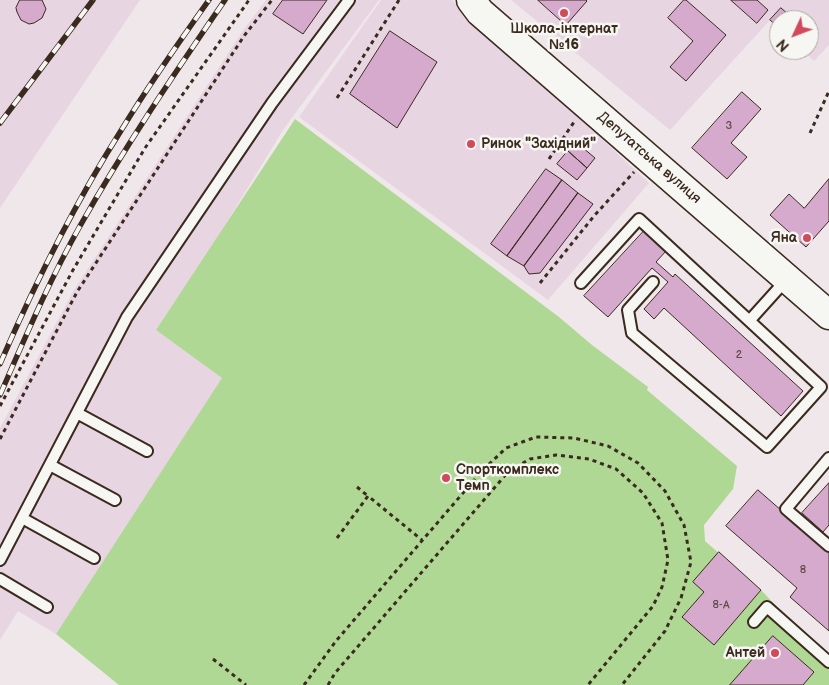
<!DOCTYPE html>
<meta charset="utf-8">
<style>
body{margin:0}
#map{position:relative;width:829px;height:685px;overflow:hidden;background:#f0e7eb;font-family:"Balsamiq Sans",sans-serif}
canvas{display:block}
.north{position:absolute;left:769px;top:10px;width:50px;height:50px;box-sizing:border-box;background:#f6f6f2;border:1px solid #aba49d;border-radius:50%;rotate:227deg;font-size:14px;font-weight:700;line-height:20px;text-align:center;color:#3b2a1e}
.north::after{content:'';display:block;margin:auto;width:18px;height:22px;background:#d1495b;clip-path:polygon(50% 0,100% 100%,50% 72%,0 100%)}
</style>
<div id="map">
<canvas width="829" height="685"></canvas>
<div class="north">N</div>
</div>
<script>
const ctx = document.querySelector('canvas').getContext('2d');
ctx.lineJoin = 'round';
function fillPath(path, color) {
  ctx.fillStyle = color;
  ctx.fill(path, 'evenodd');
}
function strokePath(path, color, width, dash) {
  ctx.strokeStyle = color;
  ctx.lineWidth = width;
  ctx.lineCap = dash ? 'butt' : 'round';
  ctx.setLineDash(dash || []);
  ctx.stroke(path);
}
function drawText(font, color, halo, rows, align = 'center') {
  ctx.font = font + ' "Balsamiq Sans",sans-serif';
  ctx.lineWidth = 5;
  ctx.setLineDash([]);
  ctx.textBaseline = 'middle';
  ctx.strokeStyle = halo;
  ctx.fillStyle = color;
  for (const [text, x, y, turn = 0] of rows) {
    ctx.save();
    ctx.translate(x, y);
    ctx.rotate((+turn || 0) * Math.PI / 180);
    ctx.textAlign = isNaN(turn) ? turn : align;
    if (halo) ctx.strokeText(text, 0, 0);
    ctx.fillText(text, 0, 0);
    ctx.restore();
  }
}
const built = new Path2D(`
 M0,0H140L0,208Z
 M266,0H379L283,130L210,250L156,330L223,378L56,634L18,611L0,640V428L74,290L242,32Z
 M381,0H452L649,183L548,300L299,117Z
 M511,0H829V45L814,61L802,50H809V20H779V28L770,20L670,130Z`);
const green = new Path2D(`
 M295,119L559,317L592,345L648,387L647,390L737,466L733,489L704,525L705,541L761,590L829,661V685H119L56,634L222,378L156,330Z`);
const building = new Path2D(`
 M20,0H42L46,9L42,18L34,23L29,24L21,20L17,12L16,8Z
 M283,0H327L303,34L273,14Z
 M538,0H586L587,1L566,25Z
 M684,0H686L726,35L686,81L670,67L693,41L668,18Z
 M731,0H757L768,10L757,23Z
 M781,8L795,20H779V28L770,20Z
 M390,31L437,62L397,128L350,94Z
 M742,92L761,109L731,143L747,157L727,179L692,148Z
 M576,142L595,158L587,168L568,151Z
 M568,151L587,168L577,180L557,164Z
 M546,169L562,180L507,256L491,244Z
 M829,179V221L806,247L770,215L789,194L804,208Z
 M562,180L578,193L524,266L507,256Z
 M578,193L593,204L540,273L529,274L524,266Z
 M644,231L666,251L656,262L673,277L675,274L803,391L781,416L664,308L654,319L644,309L668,282L652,268L608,317L584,296Z
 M829,483V525L823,532L802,513Z
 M758,490L829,552V631L790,597L797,588L726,526Z
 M719,552L761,590L714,645L682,617L704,592L693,582Z
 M773,636L814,672L803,685H730Z`);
const path = new Path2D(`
 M337,98L399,0
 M810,133L829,91
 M549,159L574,122
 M540,283L594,216L634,172
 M0,406L73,270L145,148L249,0
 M0,439L77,292L244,36L272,0
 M357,487L368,496
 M337,538L368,496L422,540
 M213,659L246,685
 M304,685L336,641L481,472L506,448L536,437L574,438L608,446L638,463L665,491L684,525L691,562L681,598L665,631L622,685
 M328,685L335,673L508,472L530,459L556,455L589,459L616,469L643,493L662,523L668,560L662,587L653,606L588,685`);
const lane = new Path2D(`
 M581,283L639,219L821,387L767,447L632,333L628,310L653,282
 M750,320L787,279
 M77,413L147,451
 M829,458L786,509L829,546
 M50,465L115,500
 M22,518L94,558
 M0,560L127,317L272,103L349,0
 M0,579L47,607
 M754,622L767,607L829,662`);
const secondary = new Path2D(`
 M471,0L480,12L829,315`);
const rail = new Path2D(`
 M0,123L93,0
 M0,364C35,283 75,203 122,129C149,85 179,42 209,0
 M0,395C25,338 49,281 80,226C124,148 174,74 225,0`);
const markers = [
 [564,13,5,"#d1495b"],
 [471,144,5,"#d1495b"],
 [807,238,5,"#d1495b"],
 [446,478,5,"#d1495b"],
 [775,653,5,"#d1495b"]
];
const numberNames = [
 ["3",729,126],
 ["2",739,355],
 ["8",803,570],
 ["8-А",721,605]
];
const poiNames = [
 ["Школа-інтернат",564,29,"center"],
 ["№16",564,45,"center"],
 ["Ринок \"Західний\"",481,144],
 ["Яна",797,238,"right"],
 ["Спорткомплекс",456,470],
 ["Темп",456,486],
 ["Антей",765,653,"right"]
];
const streetNames = [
 ["Депутатська вулиця",649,158,41]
];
fillPath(built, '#e8d5e2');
fillPath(green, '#afd895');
fillPath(building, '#d6aacd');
strokePath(building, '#3b2a1e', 1);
strokePath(lane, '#3b2a1e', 14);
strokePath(secondary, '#3b2a1e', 31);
strokePath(path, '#3b2a1e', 3, [4, 4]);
strokePath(lane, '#f6f6f2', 10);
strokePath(secondary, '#f6f6f2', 28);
strokePath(rail, '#3b2a1e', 5.5);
strokePath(rail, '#f6f6f2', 4, [11]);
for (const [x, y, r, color] of markers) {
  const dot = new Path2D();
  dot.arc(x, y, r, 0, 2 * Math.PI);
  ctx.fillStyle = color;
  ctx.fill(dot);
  strokePath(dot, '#f6f6f2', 2);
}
drawText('11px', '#624a4a', null, numberNames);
drawText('bold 14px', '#3b2a1e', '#f6f6f2', poiNames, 'left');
drawText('14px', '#3b2a1e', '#f6f6f2', streetNames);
</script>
